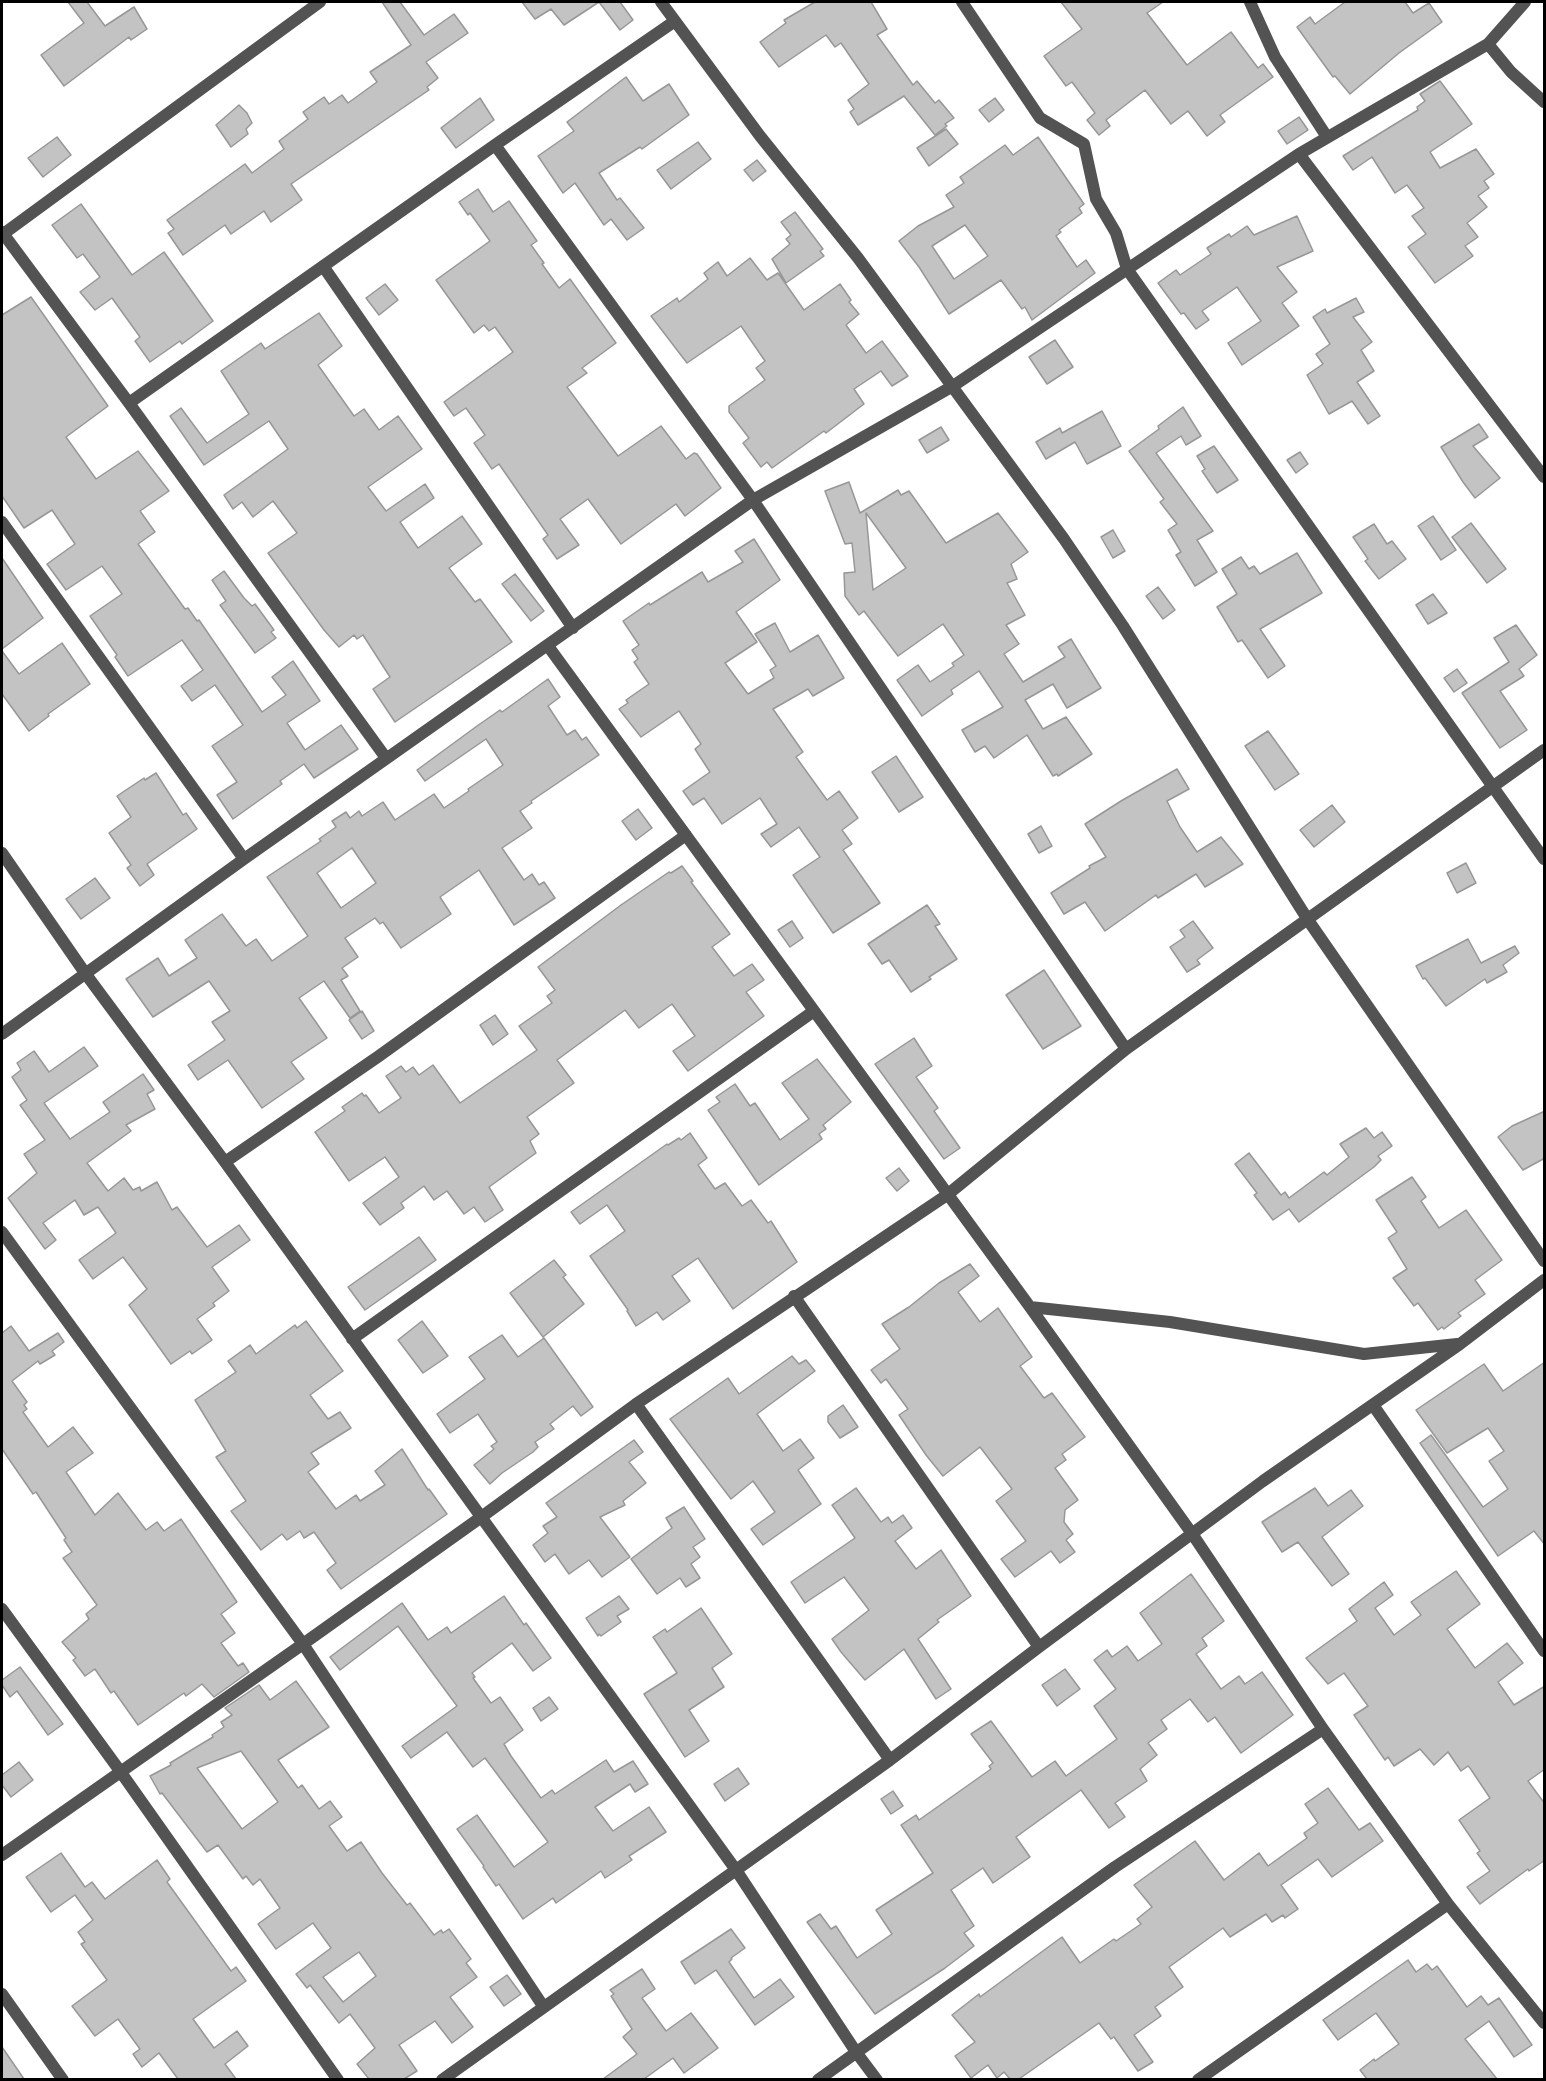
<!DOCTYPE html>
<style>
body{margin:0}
#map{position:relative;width:1546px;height:2081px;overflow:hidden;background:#fff;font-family:Raleway,sans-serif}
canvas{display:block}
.frame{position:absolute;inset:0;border:3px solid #000;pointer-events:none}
</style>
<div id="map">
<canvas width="1546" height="2081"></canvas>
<div class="frame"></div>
</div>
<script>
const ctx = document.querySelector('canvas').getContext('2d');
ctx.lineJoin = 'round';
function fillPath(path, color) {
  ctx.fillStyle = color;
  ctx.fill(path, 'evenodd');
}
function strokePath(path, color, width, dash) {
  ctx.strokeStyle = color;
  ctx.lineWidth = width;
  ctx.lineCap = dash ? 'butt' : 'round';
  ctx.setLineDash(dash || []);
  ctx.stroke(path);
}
const building = new Path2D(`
 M68,2H87L105,26L134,7L147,29L131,40L129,37L64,86L41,55L84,23Z
 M382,2H400L424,35L454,14L468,33L426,62L438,78L427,87L429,90L291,184L302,200L271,222L264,211L231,234L225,225L183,255L168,233L174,229L167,220L245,164L252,173L284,149L279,141L308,119L303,112L324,97L329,104L342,95L348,103L377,82L370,72L411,45Z
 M522,2H620L633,20L620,30L599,2L564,25L551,9L535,19Z
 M815,2H871L887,29L877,35L913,85L917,81L935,103L939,100L954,118L945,124L947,126L935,135L904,96L858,125L850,112L854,109L848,100L869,84L841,43L835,47L826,35L779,67L760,42L786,23L784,20Z
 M1061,2H1163L1147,13L1187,65L1231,32L1258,68L1263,64L1273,77L1220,115L1225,122L1207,136L1188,111L1171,124L1145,90L1106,120L1110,126L1099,135L1087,120L1095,113L1072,82L1066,86L1044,56L1082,29Z
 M1345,2H1405L1413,13L1429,3L1442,22L1399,53L1350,94L1335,76L1333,77L1297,27L1310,17L1315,24Z
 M626,77L643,101L669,84L689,115L642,149L640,147L599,173L617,200L620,198L644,228L627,240L611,219L604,225L575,183L563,193L538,156L574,131L567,122Z
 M1440,81L1472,124L1430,152L1440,168L1476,149L1494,174L1484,181L1489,188L1478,196L1487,207L1467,223L1478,237L1465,246L1473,256L1435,283L1408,247L1426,234L1412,216L1424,208L1407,185L1395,193L1372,157L1353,170L1343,156L1418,110L1417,107L1425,101L1420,94Z
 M480,98L494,120L456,148L441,128Z
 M995,98L1004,110L989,122L979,110Z
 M239,105L247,113L252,123L246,129L248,134L231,147L216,125Z
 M1299,117L1308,130L1287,144L1278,131Z
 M946,129L958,144L929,166L917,148Z
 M57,137L71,155L43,177L28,158Z
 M1038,137L1084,204L1079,208L1082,213L1059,230L1061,232L1056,236L1077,267L1086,260L1095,273L1032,320L1025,307L1022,309L1001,280L949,314L919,267L899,241L918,226L954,207L946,195L964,183L960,177L1005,145L1013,155ZM965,225L988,256L954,279L932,246Z
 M698,142L711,159L671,189L657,170Z
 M757,160L766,171L753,181L744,170Z
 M478,189L493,212L509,201L537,241L531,245L544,263L542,264L559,288L570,279L616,343L582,368L587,373L567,387L618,456L661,426L686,459L694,453L697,454L721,488L685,516L676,504L621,544L588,499L560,519L579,545L557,559L543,539L548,535L499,464L492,469L474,443L485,435L466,408L454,416L444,402L513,352L495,327L489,331L484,325L474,333L436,280L490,241L470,213L468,215L459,202Z
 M81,204L132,275L164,252L213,321L182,344L180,341L150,362L135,341L140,337L112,298L95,310L80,292L100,277L83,254L77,258L52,225Z
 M795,212L823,249L820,251L824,256L786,283L772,259L790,244L786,239L791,235L781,222Z
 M1297,216L1313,251L1277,267L1297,292L1282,303L1299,326L1242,365L1228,343L1261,321L1237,287L1202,311L1209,320L1196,329L1184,313L1181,314L1158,283L1176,270L1180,275L1211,254L1207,248L1229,234L1231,237L1247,226L1254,235Z
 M750,258L767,280L778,273L804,310L840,284L851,300L849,302L859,314L846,325L866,353L882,341L908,376L892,386L881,371L854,389L864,404L826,433L824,431L772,468L767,462L761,467L743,443L749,438L729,412V406L765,380L756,368L765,361L741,326L687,363L651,316L677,298L679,302L708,279L704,273L718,262L727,276Z
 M385,284L398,300L379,315L366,298Z
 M31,297L108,406L66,437L96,479L138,451L169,491L140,511L155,532L138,544L185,609L188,608L197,621L199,620L262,712L286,695L272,677L293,661L320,701L287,723L305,750L341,725L358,749L314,778L304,764L280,781L282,784L233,819L217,795L237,782L212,746L243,725L215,685L192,701L181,686L203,670L182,640L128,676L115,657L117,655L90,616L122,594L102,566L66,590L47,564L75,544L52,510L24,528L2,496V315Z
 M1356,298L1364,312L1353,317L1372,342L1361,350L1374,371L1357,382L1380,416L1368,424L1352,401L1329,414L1307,375L1323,364L1316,354L1330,344L1313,317L1325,309L1327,313Z
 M319,313L342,346L318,365L354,416L364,409L379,430L398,416L422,449L368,487L386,511L425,484L434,498L400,522L418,548L462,516L482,544L449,568L475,602L480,599L512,642L395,722L373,689L390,677L363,635L357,639L354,635L339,647L324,630L268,553L297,533L273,501L253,517L242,502L233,509L224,495L288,449L269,421L204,465L170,416L181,408L207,443L249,414L221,371L261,343L265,349Z
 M1055,340L1073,367L1047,384L1029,357Z
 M1183,407L1201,436L1186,445L1181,436L1156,453L1213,531L1197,540L1217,572L1195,586L1176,555L1181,552L1168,530L1177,524L1160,502L1164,499L1129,451L1159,429L1158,426Z
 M1102,411L1121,446L1087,464L1075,442L1046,459L1036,442L1060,428L1062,433Z
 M1479,424L1488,437L1473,446L1500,478L1475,498L1463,482L1441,447Z
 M941,427L949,440L927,453L919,440Z
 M1214,446L1238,480L1217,493L1202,471L1205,469L1197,456Z
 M1300,452L1308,464L1296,473L1287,460Z
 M849,482L860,513L898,490L901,495L909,491L946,543L998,513L1028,552L1011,564L1017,579L1007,583L1025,615L1006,625L1019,644L1004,654L1023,682L1065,657L1058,647L1071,639L1101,688L1067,708L1053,684L1025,700L1043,729L1066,717L1092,754L1058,776L1057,774L1053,776L1027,735L994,758L985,746L975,752L962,730L1003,707L979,671L951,690L953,694L922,716L897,680L918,665L930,682L954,666L952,663L964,655L943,624L898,656L864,611L859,615L845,596L844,573L855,572L852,543L845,544L825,491ZM866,513L906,568L873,590Z
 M1433,516L1456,550L1441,560L1418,526Z
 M1471,523L1506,569L1487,583L1452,537Z
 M1374,524L1387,544L1392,541L1406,559L1379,579L1365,561L1368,559L1353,537Z
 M1113,530L1125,551L1113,558L1101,537Z
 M754,539L780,580L736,612L757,642L725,663L748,694L774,678L770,670L776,666L755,634L775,623L790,652L818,635L844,678L813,696L808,689L773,709L803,752L796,757L827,800L839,791L858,818L842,830L852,844L843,850L880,903L833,933L793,875L820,857L799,827L771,847L761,834L777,824L760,798L722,824L704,798L693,805L683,791L710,772L695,749L701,744L679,711L641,737L619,709L628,703L626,700L649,684L634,662L638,659L632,650L639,645L623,621L649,603L650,605L702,572L708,582L743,562L735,551Z
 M1297,553L1322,593L1260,629L1285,666L1268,678L1242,640L1238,642L1217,607L1237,594L1222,569L1241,557L1249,569L1254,566L1260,574Z
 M2,558L43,618L2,649Z
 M224,571L244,598L252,606L255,604L274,630L271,632L276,638L255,653L220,605L226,601L212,580Z
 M515,574L544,611L531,621L502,584Z
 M1158,587L1175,610L1163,619L1146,596Z
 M1433,594L1447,613L1428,624L1416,605Z
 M1516,625L1537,655L1519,669L1524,676L1500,691L1527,730L1500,748L1462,693L1509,662L1494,638Z
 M62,643L90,684L48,714L49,716L29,731L2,694V651L19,674Z
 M1457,669L1467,683L1454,692L1444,678Z
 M548,679L560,697L548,706L567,735L575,730L582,740L586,737L599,755L531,801L532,803L520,811L532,828L502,848L524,880L532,874L539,885L544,882L555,898L514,925L479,870L440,897L451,914L401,948L383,922L380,924L375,918L345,938L358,957L342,968L348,976L341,980L360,1011L350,1018L324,981L299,998L327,1038L291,1062L304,1079L262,1108L228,1060L198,1080L188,1065L225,1040L212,1022L230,1011L209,981L153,1017L126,979L158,958L169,976L197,958L185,940L222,914L246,946L256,939L272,961L308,936L267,877L321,841L319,839L336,827L332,821L346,812L350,818L359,811L362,816L383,802L395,820L434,794L444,808L469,791L468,789L503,765L486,739L425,781L417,770L477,726L500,710L502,712ZM352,848L376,883L341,908L317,873Z
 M1268,731L1299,774L1275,790L1245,746Z
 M896,756L923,797L899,812L872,772Z
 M1177,769L1189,789L1167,801L1180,827L1197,852L1221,837L1243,864L1205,887L1196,874L1158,898L1156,895L1105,931L1085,902L1064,914L1051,893L1090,868L1089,866L1106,857L1085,824L1121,801Z
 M156,773L183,815L186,813L197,829L147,864L154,875L140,886L127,868L131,865L109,833L131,817L117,796L144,778L145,780Z
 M1332,805L1345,822L1314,847L1300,830Z
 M638,809L652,828L636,840L622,821Z
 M1041,826L1052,846L1039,853L1028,834Z
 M1466,863L1476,883L1457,893L1447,873Z
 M682,866L693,881L691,882L730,934L712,947L734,976L752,964L764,980L746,992L764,1016L688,1071L673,1051L695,1036L672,1004L639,1028L625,1010L557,1060L574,1083L527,1117L539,1134L530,1141L536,1153L489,1187L503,1210L485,1222L474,1207L464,1214L447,1191L434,1200L424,1186L401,1203L404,1208L380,1225L363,1203L399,1177L385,1157L349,1181L315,1132L345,1111L342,1107L362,1093L364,1096L366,1095L379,1113L401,1098L386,1076L401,1066L406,1072L413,1067L419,1075L433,1065L460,1103L537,1050L519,1026L552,1003L547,996L555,990L538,967L621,905L669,872L671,873Z
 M95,878L110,898L81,919L66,899Z
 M927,905L940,924L935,926L957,959L929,977L931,979L911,992L889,960L882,964L868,944Z
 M792,921L803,938L790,947L778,930Z
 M1193,921L1213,948L1197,960L1200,964L1187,972L1170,947L1185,937L1180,930Z
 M1468,939L1481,963L1515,946L1519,953L1503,965L1507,972L1487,983L1485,979L1446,1006L1425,978L1423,979L1416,966Z
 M1044,970L1081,1026L1043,1049L1006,995Z
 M362,1011L374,1031L362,1039L349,1020Z
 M495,1015L508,1034L493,1045L480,1025Z
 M914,1038L932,1066L916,1077L938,1108L934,1111L960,1148L944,1159L875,1064Z
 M84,1047L98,1066L44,1103L70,1139L110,1112L103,1102L143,1074L154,1090L147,1094L155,1109L126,1125L131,1131L87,1163L108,1191L124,1178L133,1190L140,1187L141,1191L157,1182L172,1210L177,1207L207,1247L239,1225L250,1240L212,1267L229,1291L213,1303L215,1306L197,1319L212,1340L192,1354L190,1351L171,1364L129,1305L147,1289L123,1257L93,1279L79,1260L116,1233L98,1207L84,1215L75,1200L43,1223L56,1240L45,1249L8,1198L37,1173L24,1154L45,1140L20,1105L27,1100L12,1077L21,1070L17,1063L34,1051L49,1072Z
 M817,1059L851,1102L823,1125L826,1129L819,1134L822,1139L759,1185L708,1110L720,1102L716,1097L735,1084L750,1106L755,1103L780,1140L809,1119L782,1083Z
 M1545,1111V1158L1523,1170L1498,1137L1512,1126Z
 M1366,1128L1374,1138L1382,1132L1392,1146L1378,1156L1381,1160L1374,1167L1299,1222L1289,1209L1273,1220L1254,1195L1257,1193L1235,1164L1249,1153L1281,1195L1285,1192L1289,1198L1324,1172L1327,1175L1349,1157L1340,1144Z
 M690,1133L707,1158L698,1165L715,1189L725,1183L742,1206L751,1200L768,1223L771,1221L797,1262L733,1309L698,1258L672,1276L690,1301L663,1320L657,1312L636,1326L627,1311L628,1310L590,1256L625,1231L607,1205L580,1224L571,1212L667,1144L668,1145L679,1138L681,1140Z
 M899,1168L909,1181L897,1191L886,1178Z
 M1412,1177L1426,1197L1421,1201L1439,1228L1466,1210L1502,1260L1475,1280L1485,1294L1458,1313L1461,1316L1444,1329L1442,1327L1438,1330L1418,1303L1414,1306L1393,1278L1407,1269L1388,1238L1397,1232L1376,1200Z
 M419,1237L436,1260L365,1310L348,1287Z
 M554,1260L566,1275L563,1277L584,1304L543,1337L510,1293Z
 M970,1264L979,1276L958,1292L980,1322L998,1308L1032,1357L1020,1366L1044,1398L1052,1393L1085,1437L1062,1454L1066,1460L1055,1468L1078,1500L1065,1510L1064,1522L1073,1534L1066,1540L1075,1552L1060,1563L1051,1551L1015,1577L1001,1559L1026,1541L996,1501L1012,1489L980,1447L943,1476L926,1455L899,1415L908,1409L886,1379L881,1383L871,1370L900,1349L882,1324L909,1307L939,1283Z
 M306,1321L343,1371L310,1395L328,1419L340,1412L351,1428L311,1453L319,1464L308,1472L336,1509L356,1495L360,1501L385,1485L375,1471L402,1449L428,1490L429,1489L447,1514L341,1589L327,1570L336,1563L314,1532L304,1538L300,1531L287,1540L282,1534L261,1550L231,1511L246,1501L216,1457L226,1451L195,1400L236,1372L228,1361L250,1345L256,1354L295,1325L297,1328Z
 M422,1321L448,1356L423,1373L398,1340Z
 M11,1326L29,1351L58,1333L64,1342L52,1351L55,1355L40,1364L38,1361L12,1381L27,1402L24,1405L27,1409L23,1412L48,1447L73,1427L93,1453L66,1472L95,1515L118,1493L146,1530L157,1522L164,1531L181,1519L237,1602L221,1614L235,1633L221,1643L238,1666L243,1663L249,1672L214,1697L202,1684L186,1696L184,1693L138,1725L114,1691L111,1693L95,1669L85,1676L73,1660L76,1658L62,1642L89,1619L86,1614L97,1605L63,1558L72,1552L64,1540L66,1538L36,1492L33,1494L2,1449V1333Z
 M502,1335L518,1357L544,1338L593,1407L581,1416L573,1406L550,1424L554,1429L535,1442L538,1447L533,1452L502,1473L490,1484L474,1465L494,1449L491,1446L497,1442L478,1414L450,1433L437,1414L485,1379L469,1357Z
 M792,1356L799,1364L806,1360L815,1371L757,1414L783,1451L800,1439L814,1458L798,1470L821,1504L763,1545L751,1529L775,1512L753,1481L731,1499L670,1419L728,1378L739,1394Z
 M1545,1362V1545L1534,1531L1498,1556L1420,1443L1431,1435L1483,1507L1508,1489L1489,1461L1504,1451L1488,1428L1447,1453L1416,1410L1484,1364L1503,1391Z
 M843,1405L858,1427L840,1438L828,1422V1416Z
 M634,1440L643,1452L629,1462L646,1483L623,1501L625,1505L600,1517L630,1557L602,1577L589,1560L569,1574L555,1554L545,1562L533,1545L548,1533L543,1526L557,1517L546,1503Z
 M856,1488L881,1522L888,1517L892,1523L903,1515L912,1528L895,1541L916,1569L941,1550L971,1596L937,1620L939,1622L918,1639L951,1689L936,1699L904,1649L865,1680L841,1652L832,1639L869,1610L844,1577L805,1603L791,1582L855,1538L832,1505Z
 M1315,1488L1328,1506L1351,1490L1363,1506L1322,1537L1349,1574L1332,1586L1298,1542L1282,1552L1262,1522Z
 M684,1507L705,1539L693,1547L700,1557L691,1564L700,1578L686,1587L680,1578L657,1594L631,1559L672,1528L666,1518Z
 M1456,1571L1480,1604L1447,1629L1475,1668L1507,1643L1523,1663L1498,1682L1514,1705L1545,1686V1769L1528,1781L1545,1804V1860L1529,1871L1528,1869L1480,1904L1467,1887L1490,1871L1477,1853L1480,1851L1459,1820L1490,1798L1470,1768L1468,1766L1461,1771L1448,1752L1434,1765L1420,1749L1394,1766L1388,1757L1385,1760L1354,1715L1368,1706L1344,1673L1328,1684L1306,1658L1357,1621L1349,1609L1384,1582L1393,1595L1375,1608L1394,1635L1421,1615L1411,1602Z
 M1191,1574L1224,1621L1202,1638L1207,1646L1196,1654L1221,1689L1239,1676L1245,1684L1262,1672L1293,1715L1241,1753L1215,1717L1208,1722L1190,1699L1161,1720L1167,1729L1148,1743L1157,1755L1140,1769L1147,1781L1115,1803L1125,1817L1109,1828L1081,1790L1016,1837L1030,1857L993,1883L983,1868L951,1890L974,1926L964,1933L974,1946L945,1968L875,2014L807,1922L820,1914L831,1929L836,1926L857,1958L892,1934L876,1910L933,1873L901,1825L916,1815L919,1820L991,1769L989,1766L993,1763L971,1734L991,1721L1032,1777L1055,1761L1066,1776L1117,1739L1094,1706L1116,1689L1094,1660L1107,1650L1112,1657L1127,1646L1138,1661L1162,1644L1140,1613Z
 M504,1596L524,1625L526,1623L551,1658L533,1671L512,1643L472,1673L475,1677L473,1678L491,1703L500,1697L523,1730L504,1744L511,1756L541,1798L552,1790L555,1794L606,1760L614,1772L633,1761L648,1784L635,1792L630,1784L595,1807L613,1831L649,1807L666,1832L629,1856L632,1860L605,1878L601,1871L556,1903L553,1898L523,1919L499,1884L496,1886L483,1867L484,1866L457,1829L477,1815L514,1867L548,1842L485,1758L473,1767L447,1732L411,1758L402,1746L457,1706L398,1626L340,1670L330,1657L402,1603L428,1640L447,1627L451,1633Z
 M619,1596L629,1609L617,1616L621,1622L601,1636L599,1634L598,1636L586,1618Z
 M701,1608L732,1654L712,1668L724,1687L689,1710L709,1741L685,1757L644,1694L677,1673L653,1637L665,1629L667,1632Z
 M20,1667L63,1724L48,1735L17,1691L10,1697L2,1685V1680Z
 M1065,1669L1080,1689L1057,1706L1042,1685Z
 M296,1681L329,1727L278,1760L298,1788L302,1785L319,1809L330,1801L342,1817L329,1826L347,1851L361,1842L382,1873L407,1905L410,1903L434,1935L441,1930L443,1933L449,1929L471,1959L466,1963L477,1977L450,1997L473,2027L452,2043L435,2021L399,2045L417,2071L404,2079H369L357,2064L375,2048L350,2014L339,2023L310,1985L307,1988L296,1974L331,1948L313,1923L276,1949L258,1924L280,1908L260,1879L253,1885L246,1876L243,1879L218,1845L207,1852L162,1793L160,1794L150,1776L171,1765L170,1763L213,1737L212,1735L224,1727L221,1722L232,1715L225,1708L259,1685L270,1700ZM241,1751L278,1802L242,1829L197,1768ZM359,1952L376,1976L343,2002L323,1977Z
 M549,1697L558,1709L541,1721L533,1708Z
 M19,1762L33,1780L11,1797L2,1785V1775Z
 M738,1768L749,1784L725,1801L714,1784Z
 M1328,1788L1359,1830L1370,1823L1383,1841L1332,1877L1318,1859L1281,1885L1298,1909L1285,1918L1283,1915L1272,1922L1266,1914L1230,1937L1223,1928L1169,1967L1183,1987L1155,2007L1161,2016L1134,2035L1153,2062L1138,2071L1114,2037L1111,2039L1099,2023L1019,2079H1010L1004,2072L997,2078L988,2065L971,2078L955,2056L975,2042L952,2015L979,1994L980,1997L1062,1937L1080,1963L1114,1939L1116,1941L1141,1924L1137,1919L1152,1907L1134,1885L1195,1841L1224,1880L1259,1853L1268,1866L1307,1838L1304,1833L1318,1823L1305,1804Z
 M893,1791L903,1806L891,1814L881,1799Z
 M61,1853L85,1887L92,1882L105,1899L157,1860L170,1879L167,1882L231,1971L236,1967L246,1981L193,2019L214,2048L237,2031L248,2046L225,2064L236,2079H178L159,2053L142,2067L133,2054L140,2049L118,2019L95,2036L72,2006L107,1980L81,1944L85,1942L78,1932L93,1920L75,1895L51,1912L26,1877Z
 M731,1929L745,1948L731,1958L732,1959L729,1962L754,1998L780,1979L794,1997L755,2025L716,1970L695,1984L681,1962Z
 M1408,1960L1416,1972L1427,1964L1432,1970L1437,1966L1467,2007L1481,1996L1488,2005L1499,1998L1532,2045L1514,2057L1489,2021L1465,2039L1497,2079H1367L1360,2070L1374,2059L1375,2061L1399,2044L1376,2013L1338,2040L1323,2020Z
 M642,1969L655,1989L642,1998L666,2031L691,2013L718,2048L684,2073L673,2058L644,2079H603L637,2054L623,2037L632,2029L611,1996L614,1994L610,1990Z
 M507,1975L521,1994L504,2006L490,1987Z
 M2,2047L24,2079H2Z`);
const minor = new Path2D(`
 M661,2L760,136L858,258L1064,539L1123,626L1308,920L1544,1261
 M962,2L1040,118L1084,144L1096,199L1116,233L1127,269L1544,859
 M1250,2L1275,57L1327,137
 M1488,44L1511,72L1544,102
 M495,145L753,500L1126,1049
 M1299,154L1544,477
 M2,232L129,403L386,758
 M2,235L320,2
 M323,266L573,628
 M129,403L495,145L675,21
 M2,522L244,859
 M548,646L1030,1307L1193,1535L1323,1729L1448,1904L1544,2023
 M2,853L85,973L225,1162L736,1870L856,2052L877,2080
 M2,1034L244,859L753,500L953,386L1299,154L1488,44L1525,2
 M225,1162L379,1056L686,835
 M2,1232L303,1644L543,2006
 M794,1296L1039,1647
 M1030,1307L1170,1322L1364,1354L1457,1344
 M352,1339L814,1011
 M636,1404L890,1760
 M1373,1405L1544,1651
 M2,1609L120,1771L338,2080
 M2,1855L303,1644L480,1518L636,1404L947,1195L1126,1049L1544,750
 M2,1994L63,2080
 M442,2080L890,1760L1039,1647L1263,1481L1460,1344L1544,1280
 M818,2080L1115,1867L1323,1729
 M1198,2080L1448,1904`);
fillPath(building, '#c3c3c3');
strokePath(building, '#979797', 1.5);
strokePath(minor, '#535353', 12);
</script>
